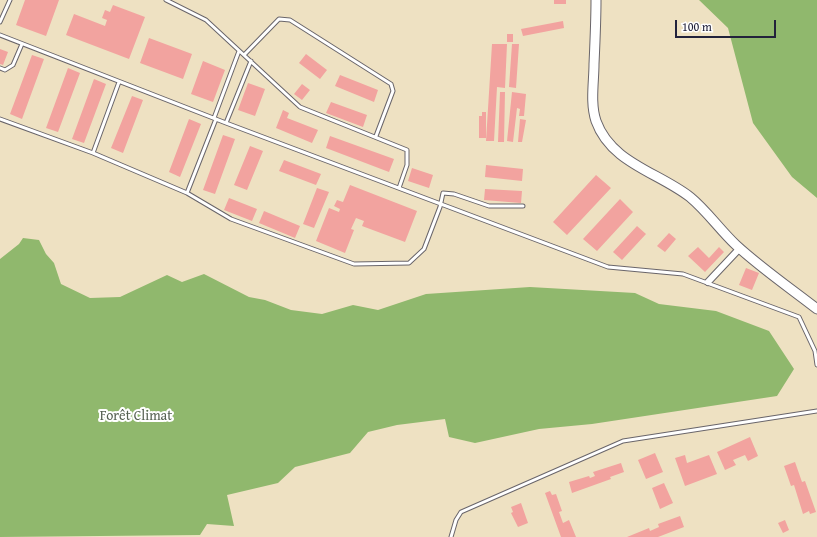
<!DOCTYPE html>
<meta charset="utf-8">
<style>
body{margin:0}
#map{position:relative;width:817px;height:537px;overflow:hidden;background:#eee1c2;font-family:"Gentium Book Plus",serif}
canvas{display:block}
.scale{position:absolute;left:675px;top:20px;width:101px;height:18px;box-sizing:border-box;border:2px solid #22223b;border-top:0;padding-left:5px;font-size:12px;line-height:14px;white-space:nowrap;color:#22223b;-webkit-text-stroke:3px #fff;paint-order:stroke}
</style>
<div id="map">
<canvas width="817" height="537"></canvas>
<div class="scale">100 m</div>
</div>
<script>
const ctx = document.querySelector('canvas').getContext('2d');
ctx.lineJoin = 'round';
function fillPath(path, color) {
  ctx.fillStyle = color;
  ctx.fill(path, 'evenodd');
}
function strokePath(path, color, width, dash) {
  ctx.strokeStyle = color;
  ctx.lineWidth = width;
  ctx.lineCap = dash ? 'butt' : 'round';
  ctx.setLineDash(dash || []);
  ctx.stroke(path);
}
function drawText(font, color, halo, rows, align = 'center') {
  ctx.font = font + ' "Gentium Book Plus",serif';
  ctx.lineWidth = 4;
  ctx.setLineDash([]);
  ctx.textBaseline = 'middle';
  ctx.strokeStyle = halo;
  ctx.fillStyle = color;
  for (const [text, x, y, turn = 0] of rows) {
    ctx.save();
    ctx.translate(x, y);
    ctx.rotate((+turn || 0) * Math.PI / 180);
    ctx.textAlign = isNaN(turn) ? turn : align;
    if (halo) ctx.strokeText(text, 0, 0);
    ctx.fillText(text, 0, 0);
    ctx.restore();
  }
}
const forest = new Path2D(`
 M699,0H817V198L792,177L753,123L728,28Z
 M23,238L39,240L46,254L54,263L61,284L90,298L120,297L167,275L182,282L204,274L249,297L265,300L291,310L322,314L353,305L378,310L426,294L530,287L635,293L659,304L716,311L769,331L794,369L777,396L592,424L539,429L475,443L449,437L445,419L397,425L368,432L350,453L295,467L278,483L227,495L234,526L207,524L200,535L0,537V259L19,244Z`);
const building = new Path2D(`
 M25,0H59L46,36L16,25Z
 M554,0H566V4H554Z
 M113,5L145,17L129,59L66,35L74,14L105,26L107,20L102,18L105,10L110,12Z
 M563,21L564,28L523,36L521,29Z
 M507,34H513V42H507Z
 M149,38L192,54L183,79L140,63Z
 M492,44H507L505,88L497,87L494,141H486Z
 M512,44H519L516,88L509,87Z
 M0,49L8,52L3,65L0,64Z
 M306,54L327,70L320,79L299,63Z
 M32,55L44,59L22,119L10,114Z
 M203,61L225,70L213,102L191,94Z
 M68,68L80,73L58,132L46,128Z
 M340,75L378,90L374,102L335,86Z
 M94,79L106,84L84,143L72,139Z
 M248,83L265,89L255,116L238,110Z
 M302,84L310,90L302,100L294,94Z
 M500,92H505L504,142H498Z
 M512,92L526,94L524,116H519L520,109L517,108L513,142L507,141Z
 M132,96L143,100L123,153L111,148Z
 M331,102L367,115L363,127L326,113Z
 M283,110L289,113L287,118L318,130L312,143L276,128Z
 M482,112H486V138H479V116H482Z
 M189,119L201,124L180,177L169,172Z
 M520,119L526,120L522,142H518Z
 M223,135L235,139L215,194L203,190Z
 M330,136L394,159L389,172L326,148Z
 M250,146L263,151L247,190L234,185Z
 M284,160L321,174L316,185L279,171Z
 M486,165L523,169L522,181L485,177Z
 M412,168L433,175L429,188L408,181Z
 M596,175L611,188L567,235L553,222Z
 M350,185L417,211L405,242L362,226L364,221L356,218L351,229L354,230L345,253L316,241L329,208L339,212L340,209L334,206L337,200L343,202Z
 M317,188L329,192L314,228L303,224Z
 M485,189L522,191L521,203L484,200Z
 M229,198L257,209L252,221L224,210Z
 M620,199L633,212L597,251L583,239Z
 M264,211L300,226L295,238L259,223Z
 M637,226L646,234L622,260L613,252Z
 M669,233L676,239L665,252L657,246Z
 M698,247L709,258L719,247L724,252L705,272L688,256Z
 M746,268L759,273L752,290L739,285Z
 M750,437L758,456L748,461L745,455L733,460L736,465L725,470L717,452Z
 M655,453L663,472L646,479L638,460Z
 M685,455L687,463L709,455L717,474L685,486L675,458Z
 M795,462L802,482L805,481L816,512L810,514L809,511L803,514L794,485L791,486L784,466Z
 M621,463L624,472L610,477L611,479L572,493L569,482L589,476L590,478L595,476L593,472Z
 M664,483L673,503L660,509L652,488Z
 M550,491L552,495L556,494L562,511L559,512L563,523L569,520L576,537H561L545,493Z
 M521,503L528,523L518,527L511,513L513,512L511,507Z
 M680,516L684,527L658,537H627L649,528L650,531L659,527L658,524Z
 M785,520L789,530L783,533L778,523Z`);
const lane = new Path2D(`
 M166,0L206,20L300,107L407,150V165L399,188
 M0,22L10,0
 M0,35L226,123L608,267L683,274L799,317L815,351L817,365
 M244,55L279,19L290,20L391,84L393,91L376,136
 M0,68L5,70L13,65L22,44
 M214,118L239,51
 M0,119L93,153L187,193L216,119
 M226,123L251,61
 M93,153L119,82
 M187,193L231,219L354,264L409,263L424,249L440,207L443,193L454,194L489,206H523
 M451,537L456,520L461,512L623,441L817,411`);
const street = new Path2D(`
 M708,282L740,248`);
const secondary = new Path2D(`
 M596,0C596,21 595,42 594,64C594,82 590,103 596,121C611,163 658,172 690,197C707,211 720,230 736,245C761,268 790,288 817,309`);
const parkNames = [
 ["Forêt Climat",136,416]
];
fillPath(forest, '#90b86d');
fillPath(building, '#f2a39f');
strokePath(lane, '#69656a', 5);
strokePath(street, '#69656a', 8);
strokePath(secondary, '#69656a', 11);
strokePath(lane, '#fff', 3);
strokePath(street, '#fff', 6);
strokePath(secondary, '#fff', 9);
drawText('14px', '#566152', '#fff', parkNames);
</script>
